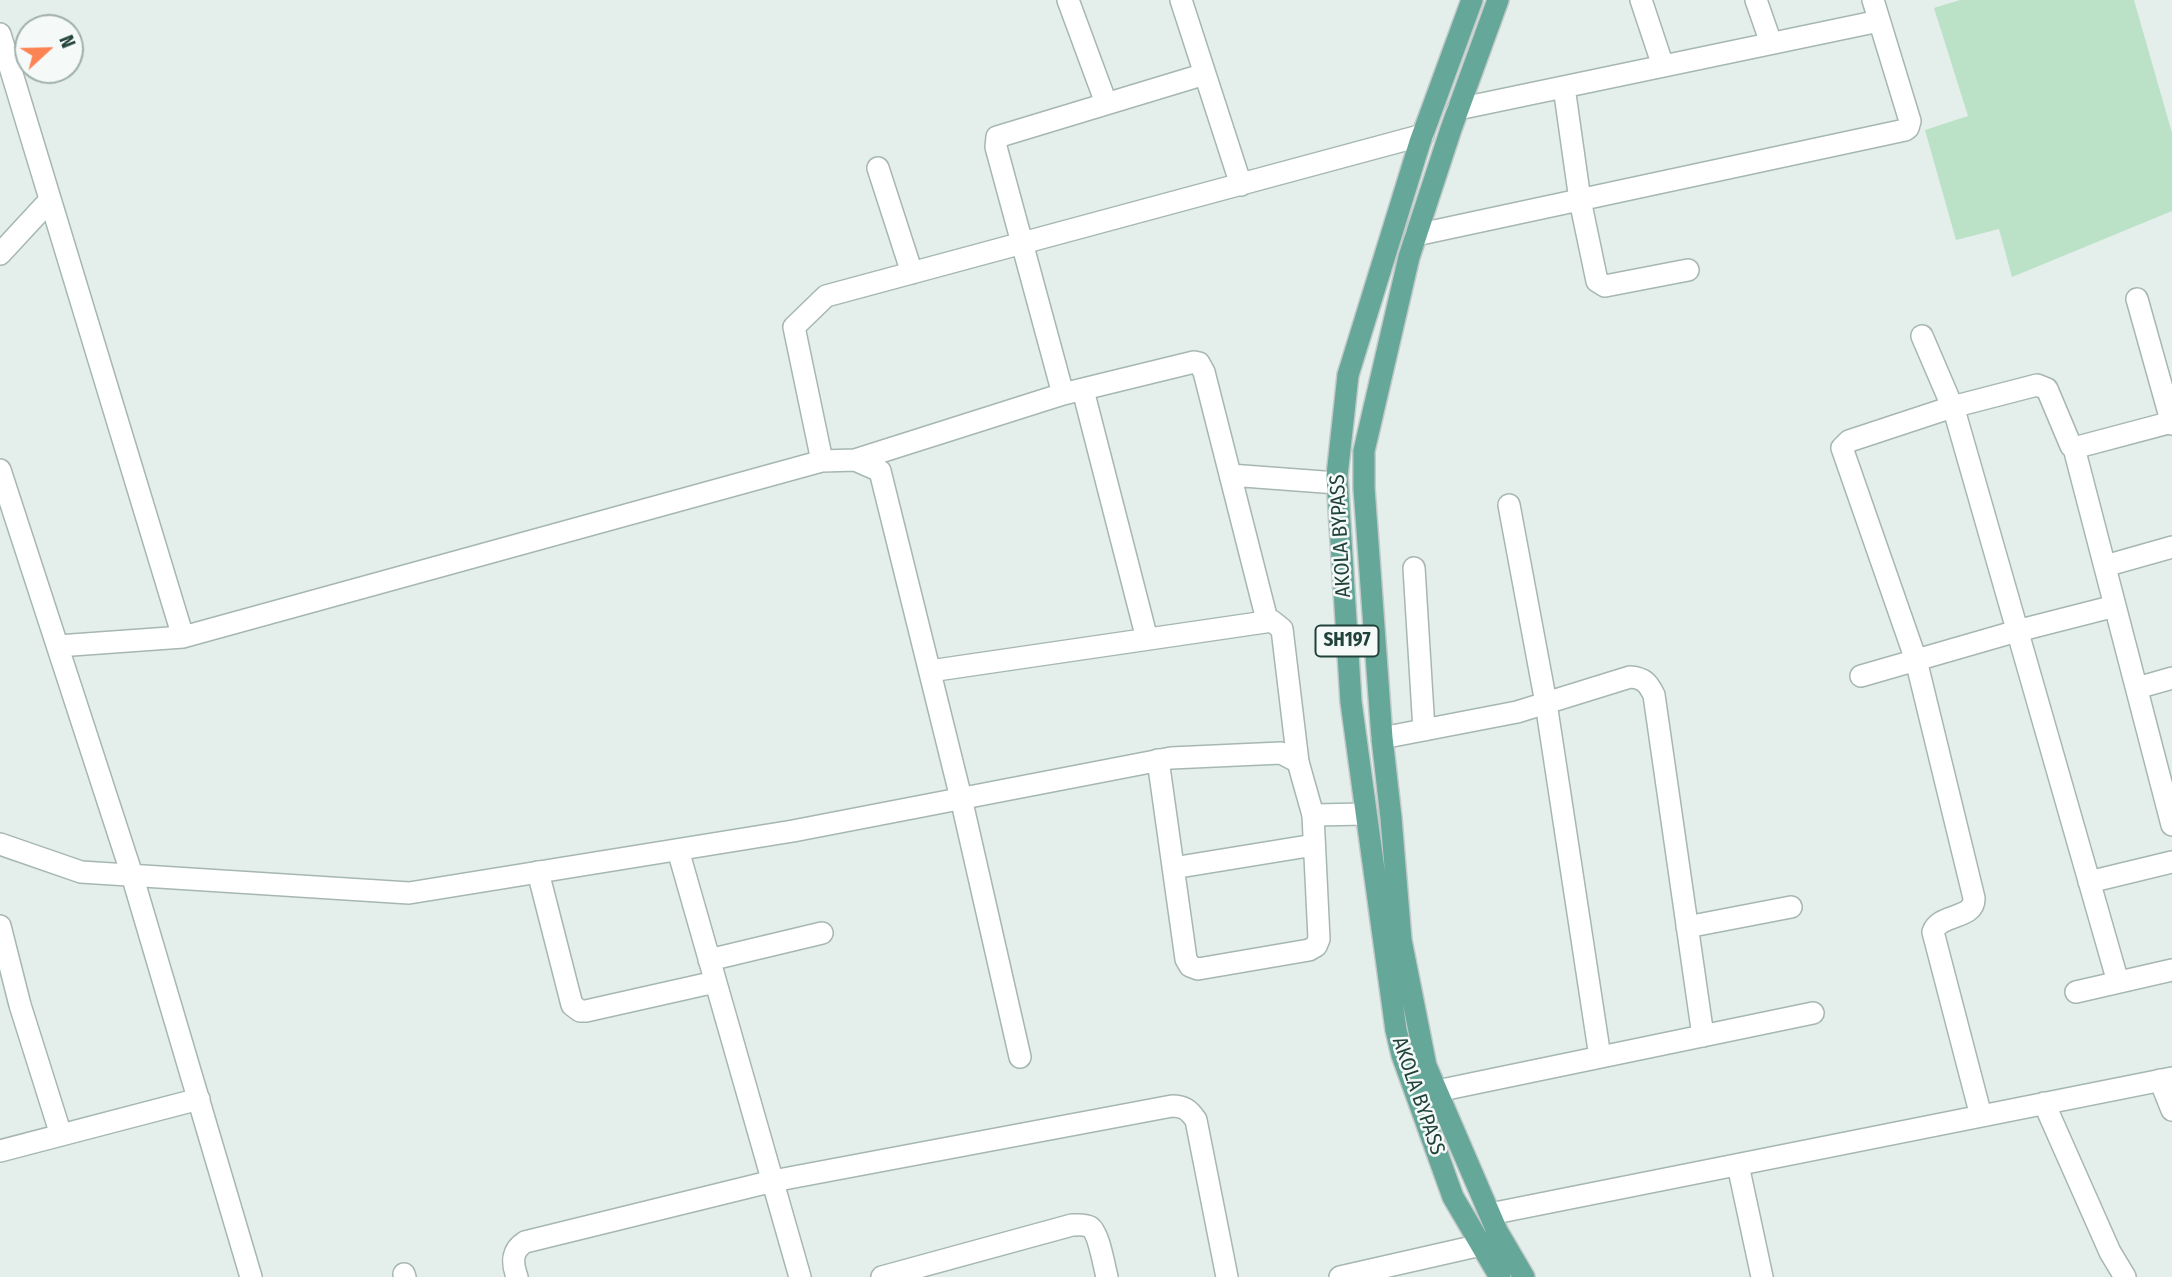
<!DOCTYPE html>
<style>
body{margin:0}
#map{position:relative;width:2172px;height:1277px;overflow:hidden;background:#e4eeea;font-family:"Fira Sans Condensed",sans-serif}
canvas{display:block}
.north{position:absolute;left:14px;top:14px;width:70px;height:70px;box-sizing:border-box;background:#f5faf8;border:2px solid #a0b0ac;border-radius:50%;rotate:68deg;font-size:19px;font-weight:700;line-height:28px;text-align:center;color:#21423a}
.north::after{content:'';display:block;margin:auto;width:24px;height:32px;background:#fc8354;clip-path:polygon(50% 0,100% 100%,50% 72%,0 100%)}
</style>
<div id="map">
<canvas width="2172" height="1277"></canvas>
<div class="north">N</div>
</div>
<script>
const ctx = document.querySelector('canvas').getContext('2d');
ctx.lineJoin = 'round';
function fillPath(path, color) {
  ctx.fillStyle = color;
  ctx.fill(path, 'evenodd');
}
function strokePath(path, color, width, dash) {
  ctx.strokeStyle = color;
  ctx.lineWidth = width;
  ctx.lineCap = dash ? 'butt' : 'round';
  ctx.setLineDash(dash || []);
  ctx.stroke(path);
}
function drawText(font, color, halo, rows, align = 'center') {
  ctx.font = font + ' "Fira Sans Condensed",sans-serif';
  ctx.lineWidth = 5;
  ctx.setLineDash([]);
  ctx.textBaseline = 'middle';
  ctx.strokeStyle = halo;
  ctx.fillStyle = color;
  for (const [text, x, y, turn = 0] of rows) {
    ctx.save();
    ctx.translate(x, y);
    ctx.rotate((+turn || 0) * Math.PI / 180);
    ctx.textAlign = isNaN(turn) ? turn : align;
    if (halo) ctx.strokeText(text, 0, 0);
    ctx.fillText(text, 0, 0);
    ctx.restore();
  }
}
const green = new Path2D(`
 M1960,0H2134L2172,133V211L2012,277L1999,229L1956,240L1925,130L1968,116L1934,8Z`);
const minor = new Path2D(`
 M1068,0L1106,103
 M1181,0L1241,185
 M1641,0L1663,66
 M1756,0L1771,43
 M0,34L183,637
 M1564,87L1580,200L1597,281L1605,286L1688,270
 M1458,109L1879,21
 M878,168L912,273
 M1416,235L1905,130L1908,128L1910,121L1873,0
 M0,254L50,200
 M2137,299L2172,424
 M1922,336L1955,413L2118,982
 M1083,390L1147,639
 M1063,394L996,147L997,137L1205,74
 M2074,448L2172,825
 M855,460L1063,394L1194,362L1199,363L1204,372L1267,620
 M822,461L794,327L826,296L1423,135
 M0,470L132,875L251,1277
 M1230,475L1337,483
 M1509,505L1546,703L1600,1057
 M2105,566L2172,547
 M1414,568L1424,730
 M58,646L183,637L822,461L855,460L880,471L961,798L1020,1057
 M930,671L1272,621L1282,629L1298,762
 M1861,676L2017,631L2115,606
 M2137,688L2172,678
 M1382,738L1517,712L1630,677C1644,678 1648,683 1654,695L1703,1036
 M1158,760L1186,959L1190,966L1198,969L1309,950L1316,946L1319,939L1313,815
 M678,850L800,1277
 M1173,868L1314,845
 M538,872L572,1005L580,1011H586L715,982
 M2089,882L2172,862
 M0,926L20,1005L61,1135
 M1687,927L1791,907
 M709,960L822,933
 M2076,992L2172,970
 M2160,1080L2172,1110
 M1437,1091L1813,1013
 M2044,1103L2110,1252L2125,1277
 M1981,1116L1933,932C1939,913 1975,920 1974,898L1916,660L1842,448L1849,441L1952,407L2037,385L2047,389L2071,446L2074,448L2172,422
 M0,1151L199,1099
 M1738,1165L1762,1277
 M1490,1214L2172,1078
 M404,1274L405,1277
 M517,1277C512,1263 511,1251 525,1242L773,1181L1172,1106C1184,1106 1189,1110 1196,1120L1227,1277
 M882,1277L1072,1225C1078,1225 1085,1224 1090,1227C1099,1233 1104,1266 1107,1277
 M1340,1277L1481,1245`);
const tertiary = new Path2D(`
 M0,844L81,872L409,893L793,831L1171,758L1281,753L1298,762L1313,815L1366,814`);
const primary = new Path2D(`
 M1472,0L1420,142L1348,375L1337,476L1351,702L1396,1030L1402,1055L1453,1197L1500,1277
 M1498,0L1451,129L1409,257L1364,451V488L1382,738L1391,818L1401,940L1426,1066L1497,1231L1524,1277`);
const shields = [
 [1347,641,63]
];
const shieldNames = [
 ["SH197",1347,641]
];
const streetNames = [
 ["AKOLA BYPASS",1341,536,-93],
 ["AKOLA BYPASS",1418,1096,71]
];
fillPath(green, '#bbe1c7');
strokePath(minor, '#a6b7b2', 24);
strokePath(tertiary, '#a6b7b2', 24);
strokePath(primary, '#c1cac8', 24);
strokePath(minor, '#fff', 21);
strokePath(tertiary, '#fff', 21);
strokePath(primary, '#65a799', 21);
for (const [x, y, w] of shields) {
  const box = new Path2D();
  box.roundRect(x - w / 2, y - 15.5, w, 31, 5);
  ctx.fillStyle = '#f5faf8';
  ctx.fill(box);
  strokePath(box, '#21423a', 2);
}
drawText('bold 19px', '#21423a', null, shieldNames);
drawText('21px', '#21423a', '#f5faf8', streetNames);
</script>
